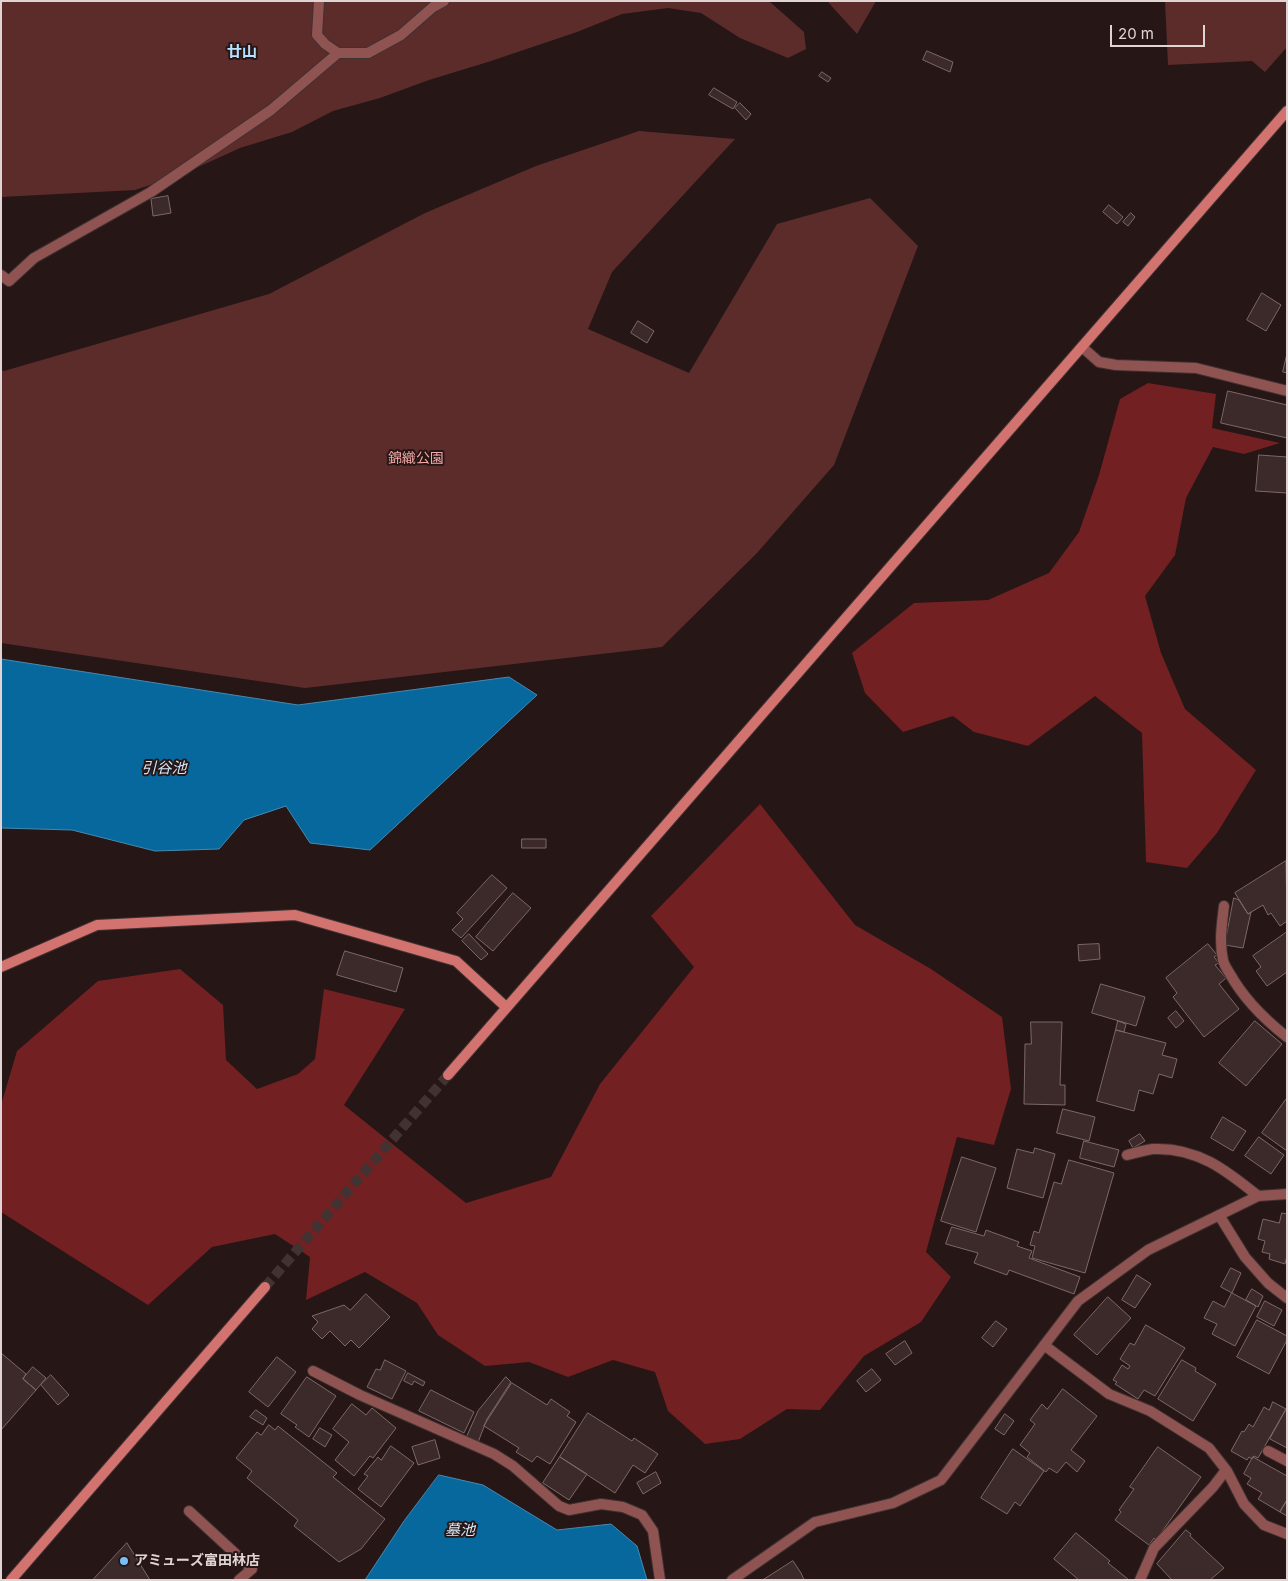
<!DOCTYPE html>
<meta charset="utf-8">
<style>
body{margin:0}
#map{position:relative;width:1288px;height:1581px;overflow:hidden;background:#261616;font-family:Inter,sans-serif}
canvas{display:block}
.frame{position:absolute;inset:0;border:2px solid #e0d5d4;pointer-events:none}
.scale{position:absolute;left:1110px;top:25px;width:95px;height:22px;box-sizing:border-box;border:2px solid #e0d5d4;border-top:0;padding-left:6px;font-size:15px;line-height:18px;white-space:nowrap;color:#e0d5d4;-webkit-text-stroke:4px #261616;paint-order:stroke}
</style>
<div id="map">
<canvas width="1288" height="1581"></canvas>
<div class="frame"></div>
<div class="scale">20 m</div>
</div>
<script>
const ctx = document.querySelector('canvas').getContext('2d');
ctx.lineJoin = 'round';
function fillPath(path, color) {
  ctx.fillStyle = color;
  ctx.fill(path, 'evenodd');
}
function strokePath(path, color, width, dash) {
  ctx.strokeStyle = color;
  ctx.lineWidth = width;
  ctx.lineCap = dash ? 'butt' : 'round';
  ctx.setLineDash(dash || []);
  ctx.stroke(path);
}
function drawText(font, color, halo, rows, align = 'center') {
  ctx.font = font + ' Inter,"Noto Sans JP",sans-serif';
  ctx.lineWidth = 4;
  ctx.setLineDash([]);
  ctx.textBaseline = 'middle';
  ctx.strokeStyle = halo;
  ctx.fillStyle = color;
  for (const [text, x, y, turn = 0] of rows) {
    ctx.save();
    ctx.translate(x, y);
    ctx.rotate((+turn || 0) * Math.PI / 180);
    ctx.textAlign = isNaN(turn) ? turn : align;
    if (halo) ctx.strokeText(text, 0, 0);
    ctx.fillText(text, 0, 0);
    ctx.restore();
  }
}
const green = new Path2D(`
 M1,1H769L804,32L806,49L788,58L740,38L701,13L668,8L622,14L577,32L488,62L429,80L380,98L333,111L292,132L240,148L183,174L135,190L1,197Z
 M827,1H876L857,34Z
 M1165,1H1287V47L1265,72L1252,61L1168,65Z
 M639,131L735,139L612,272L588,329L689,373L777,224L870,198L918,246L834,465L757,553L662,647L305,688L1,643V370L4,371L269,294L425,213L536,166Z`);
const forest = new Path2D(`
 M1148,383L1216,394L1212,428L1280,443L1244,454L1213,447L1186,498L1175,555L1145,596L1161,653L1185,709L1256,770L1217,833L1187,868L1146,862L1142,733L1095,696L1028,746L974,732L953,716L903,732L865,693L852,653L914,603L988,600L1049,573L1079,532L1099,475L1120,399Z
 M760,804L855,925L931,969L1002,1017L1011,1089L994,1145L957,1137L926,1252L951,1277L921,1322L864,1356L820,1410L787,1409L740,1439L705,1444L668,1411L655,1372L613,1360L568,1377L529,1362L485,1366L438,1335L417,1303L365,1272L306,1300L310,1257L275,1234L212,1247L148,1305L1,1212V1105L17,1051L98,981L180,969L223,1005L226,1060L257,1089L298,1074L315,1059L324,989L405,1009L344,1105L466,1203L551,1177L600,1084L694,967L651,916Z`);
const water = new Path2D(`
 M1,659L298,705L509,677L537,695L370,850L310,843L286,806L244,820L219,849L155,851L72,830L1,828Z
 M439,1475L483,1485L557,1530L611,1524L637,1546L647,1580H365L404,1521Z`);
const building = new Path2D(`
 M927,51L953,62L950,72L923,60Z
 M822,72L831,78L828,82L819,76Z
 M714,88L737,102L733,109L709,95Z
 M740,103L751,114L746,120L735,108Z
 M168,196L171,213L153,216L151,199Z
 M1109,205L1123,217L1117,224L1103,212Z
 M1131,213L1135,217L1128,226L1123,222Z
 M1262,293L1281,305L1266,331L1247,320Z
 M638,321L654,331L647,343L631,333Z
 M1287,354V373L1283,372Z
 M1228,391L1287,405V438L1221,423Z
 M1259,455L1287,457V493L1256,491Z
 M522,839H546V848H522Z
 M1286,861L1287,921L1280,926L1271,913L1268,915L1263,905L1248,914L1235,893Z
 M492,875L507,888L461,938L452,930L463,919L457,913Z
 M513,893L531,908L493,951L476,937Z
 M1234,898L1239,900L1248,914L1251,912L1243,948L1225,945Z
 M1287,932V972L1267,986L1256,971L1261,967L1253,956Z
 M469,934L488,954L481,960L462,941Z
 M1099,944L1100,959L1079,961L1078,945Z
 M1208,944L1217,955L1214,957L1219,963L1215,965L1226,978L1219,984L1239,1009L1204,1037L1173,997L1177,993L1166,978Z
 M345,951L403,968L396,992L337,975Z
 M1101,984L1145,997L1136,1026L1092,1013Z
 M1176,1011L1184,1021L1176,1028L1168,1018Z
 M1118,1021L1126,1024L1124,1032L1116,1030Z
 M1255,1021L1282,1044L1246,1086L1219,1063Z
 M1031,1022H1062L1060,1085H1065V1105L1024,1104L1025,1044H1031Z
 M1116,1030L1166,1043L1162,1055L1177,1059L1172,1078L1159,1074L1153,1094L1139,1090L1134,1111L1097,1101Z
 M1287,1098V1151L1262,1133Z
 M1063,1109L1095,1117L1089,1141L1057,1133Z
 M1223,1117L1246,1131L1233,1151L1211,1138Z
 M1140,1134L1145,1141L1133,1148L1129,1141Z
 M1259,1137L1284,1155L1271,1174L1245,1156Z
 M1084,1141L1119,1150L1114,1167L1080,1158Z
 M1035,1148L1055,1154L1043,1198L1007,1188L1017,1149L1033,1153Z
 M962,1157L996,1168L976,1232L941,1221Z
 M1069,1160L1114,1173L1085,1273L1032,1258L1035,1246L1030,1245L1034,1231L1039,1233L1054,1182L1061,1184Z
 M1282,1213L1287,1214V1256L1285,1264L1269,1259L1270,1254L1262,1252L1265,1241L1258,1239L1263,1219L1279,1223Z
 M952,1227L984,1236L986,1230L1019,1242L1017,1246L1032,1251L1029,1258L1080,1277L1074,1294L1009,1270L1007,1275L974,1263L978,1253L946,1244Z
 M1231,1268L1241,1273L1232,1293L1221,1287Z
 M1137,1275L1151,1284L1135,1308L1122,1300Z
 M1252,1289L1263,1296L1258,1307L1246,1300Z
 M1232,1293L1256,1306L1235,1346L1212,1334L1217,1324L1204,1318L1213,1301L1224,1307Z
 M366,1294L390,1317L359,1348L351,1340L345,1346L330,1331L322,1339L312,1329L318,1322L312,1316L344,1305L350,1310Z
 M1108,1297L1131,1318L1097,1355L1074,1335Z
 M1265,1301L1282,1310L1274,1326L1257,1317Z
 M1257,1320L1287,1336V1340L1269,1374L1237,1357Z
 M996,1321L1007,1329L993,1347L982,1338Z
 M1146,1325L1185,1348L1155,1396L1144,1390L1138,1399L1115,1384L1117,1382L1113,1380L1122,1365L1128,1369L1130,1366L1120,1359L1130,1343L1134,1345Z
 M905,1341L912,1353L895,1365L886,1354Z
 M1,1353L26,1374L23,1379L36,1390L1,1430Z
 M277,1357L296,1372L268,1407L249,1392Z
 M385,1360L406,1371L392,1399L367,1387L376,1369L380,1370Z
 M1182,1360L1196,1368L1195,1371L1216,1384L1193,1421L1158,1399Z
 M33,1367L46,1378L36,1390L23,1379Z
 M872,1369L881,1380L866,1392L857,1381Z
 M408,1373L425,1382L423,1386L414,1381L412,1385L404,1381Z
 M51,1375L69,1395L58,1405L41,1385Z
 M307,1377L336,1396L309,1437L295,1427L297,1425L281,1414Z
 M506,1377L511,1382L487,1419L477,1445L465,1440L478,1411Z
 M512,1383L547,1405L551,1399L570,1412L567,1416L576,1422L550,1464L537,1456L532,1462L516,1452L519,1448L484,1426Z
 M1063,1389L1097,1416L1071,1450L1085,1461L1077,1472L1066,1462L1057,1473L1049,1468L1046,1472L1027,1457L1030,1453L1020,1445L1035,1424L1030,1420L1042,1404L1047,1409Z
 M431,1390L474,1412L464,1433L419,1411Z
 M1273,1402L1286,1409L1258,1458L1254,1456L1252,1459L1249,1457L1247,1460L1231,1451L1242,1431L1244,1432L1249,1424L1253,1427L1264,1407L1269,1410Z
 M352,1404L366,1415L372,1408L396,1428L373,1458L370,1456L369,1457L354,1476L335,1460L349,1442L333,1429Z
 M256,1410L267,1418L263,1425L250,1417Z
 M1286,1410L1287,1411V1448L1270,1439Z
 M588,1413L632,1441L634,1438L658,1454L645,1473L633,1465L615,1493L560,1457Z
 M1005,1414L1014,1421L1004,1435L995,1429Z
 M269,1425L275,1430L278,1426L337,1473L333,1477L385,1519L361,1549L339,1562L294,1526L298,1520L247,1478L252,1471L236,1458L257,1432L261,1435Z
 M320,1428L332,1435L325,1447L313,1439Z
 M435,1440L440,1458L418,1465L412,1447Z
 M391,1446L414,1463L381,1507L358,1489L368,1476L364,1474L378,1457L381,1460Z
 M1158,1447L1201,1477L1156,1540L1154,1538L1149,1545L1115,1520L1121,1512L1119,1510L1134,1489L1130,1487Z
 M1013,1449L1044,1471L1020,1506L1015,1502L1007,1514L981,1498Z
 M560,1457L587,1474L569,1500L543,1483Z
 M1253,1457L1287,1476V1500L1280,1512L1258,1499L1262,1493L1247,1484L1251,1478L1244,1474Z
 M656,1472L661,1483L643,1494L637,1483Z
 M1287,1500V1516L1280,1512Z
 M1186,1530L1191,1534L1190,1536L1224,1568L1210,1580H1172L1157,1564Z
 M1076,1533L1110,1561L1108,1563L1129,1580H1079L1054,1559Z
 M127,1543L150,1580H93Z
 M793,1561L801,1573L804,1580H763Z`);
const secondaryTunnel = new Path2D(`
 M265,1287L448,1075`);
const lane = new Path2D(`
 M189,1511L252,1569L239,1580`);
const street = new Path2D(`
 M319,1L317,35L325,44L338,53H368L401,35L433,7L444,1
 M1,275L9,281L34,258L151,192L271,110L338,53
 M1082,347L1099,362L1116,365L1196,368L1287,391
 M1224,906C1222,924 1219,941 1223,960C1224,965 1227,969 1230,974C1244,999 1264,1019 1287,1037
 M1127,1155C1135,1153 1145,1150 1153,1149C1197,1147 1226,1170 1258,1196
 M1219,1215L1245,1257L1268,1283L1287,1298
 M1044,1345L1109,1394L1150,1411L1209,1448L1227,1471L1244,1504L1264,1525L1287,1534
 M313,1371L360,1395L494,1454L513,1466L559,1506L569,1510L601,1504L623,1507L642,1515L653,1531L660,1580
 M1268,1451L1287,1461
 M732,1580L815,1522L893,1503L941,1480L1078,1301L1148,1250L1258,1196L1287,1194
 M1140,1580L1154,1548L1213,1487L1226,1470`);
const secondary = new Path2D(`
 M1,967L97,925L295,915L456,961L506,1007
 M448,1075L1287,111
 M11,1580L265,1287`);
const markers = [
 [124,1561,5,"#76c0f7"]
];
const parkNames = [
 ["錦織公園",416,459]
];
const poiNames = [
 ["アミューズ富田林店",134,1561]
];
const neighbourhoodNames = [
 ["廿山",242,52]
];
const waterNames = [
 ["引谷池",164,768],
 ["墓池",460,1530]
];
fillPath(green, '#5c2c2b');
fillPath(forest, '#722022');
fillPath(water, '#07689e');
strokePath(water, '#4889ae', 1);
fillPath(building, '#3b2a29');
strokePath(building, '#7d6867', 1);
strokePath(secondaryTunnel, '#423332', 10, [10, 5]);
strokePath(lane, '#403131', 12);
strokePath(street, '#403131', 12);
strokePath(secondary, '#403131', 12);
strokePath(lane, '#8f5452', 10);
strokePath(street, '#8f5452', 10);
strokePath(secondary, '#d27370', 10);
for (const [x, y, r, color] of markers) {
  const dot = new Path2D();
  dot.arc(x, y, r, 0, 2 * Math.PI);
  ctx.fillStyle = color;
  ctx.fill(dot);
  strokePath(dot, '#261616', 2);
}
drawText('14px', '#f3a9a5', '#261616', parkNames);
drawText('bold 14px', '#e0d5d4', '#261616', poiNames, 'left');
drawText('bold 15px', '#b8e0ff', '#261616', neighbourhoodNames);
drawText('italic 15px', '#d4e7f6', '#261616', waterNames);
</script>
